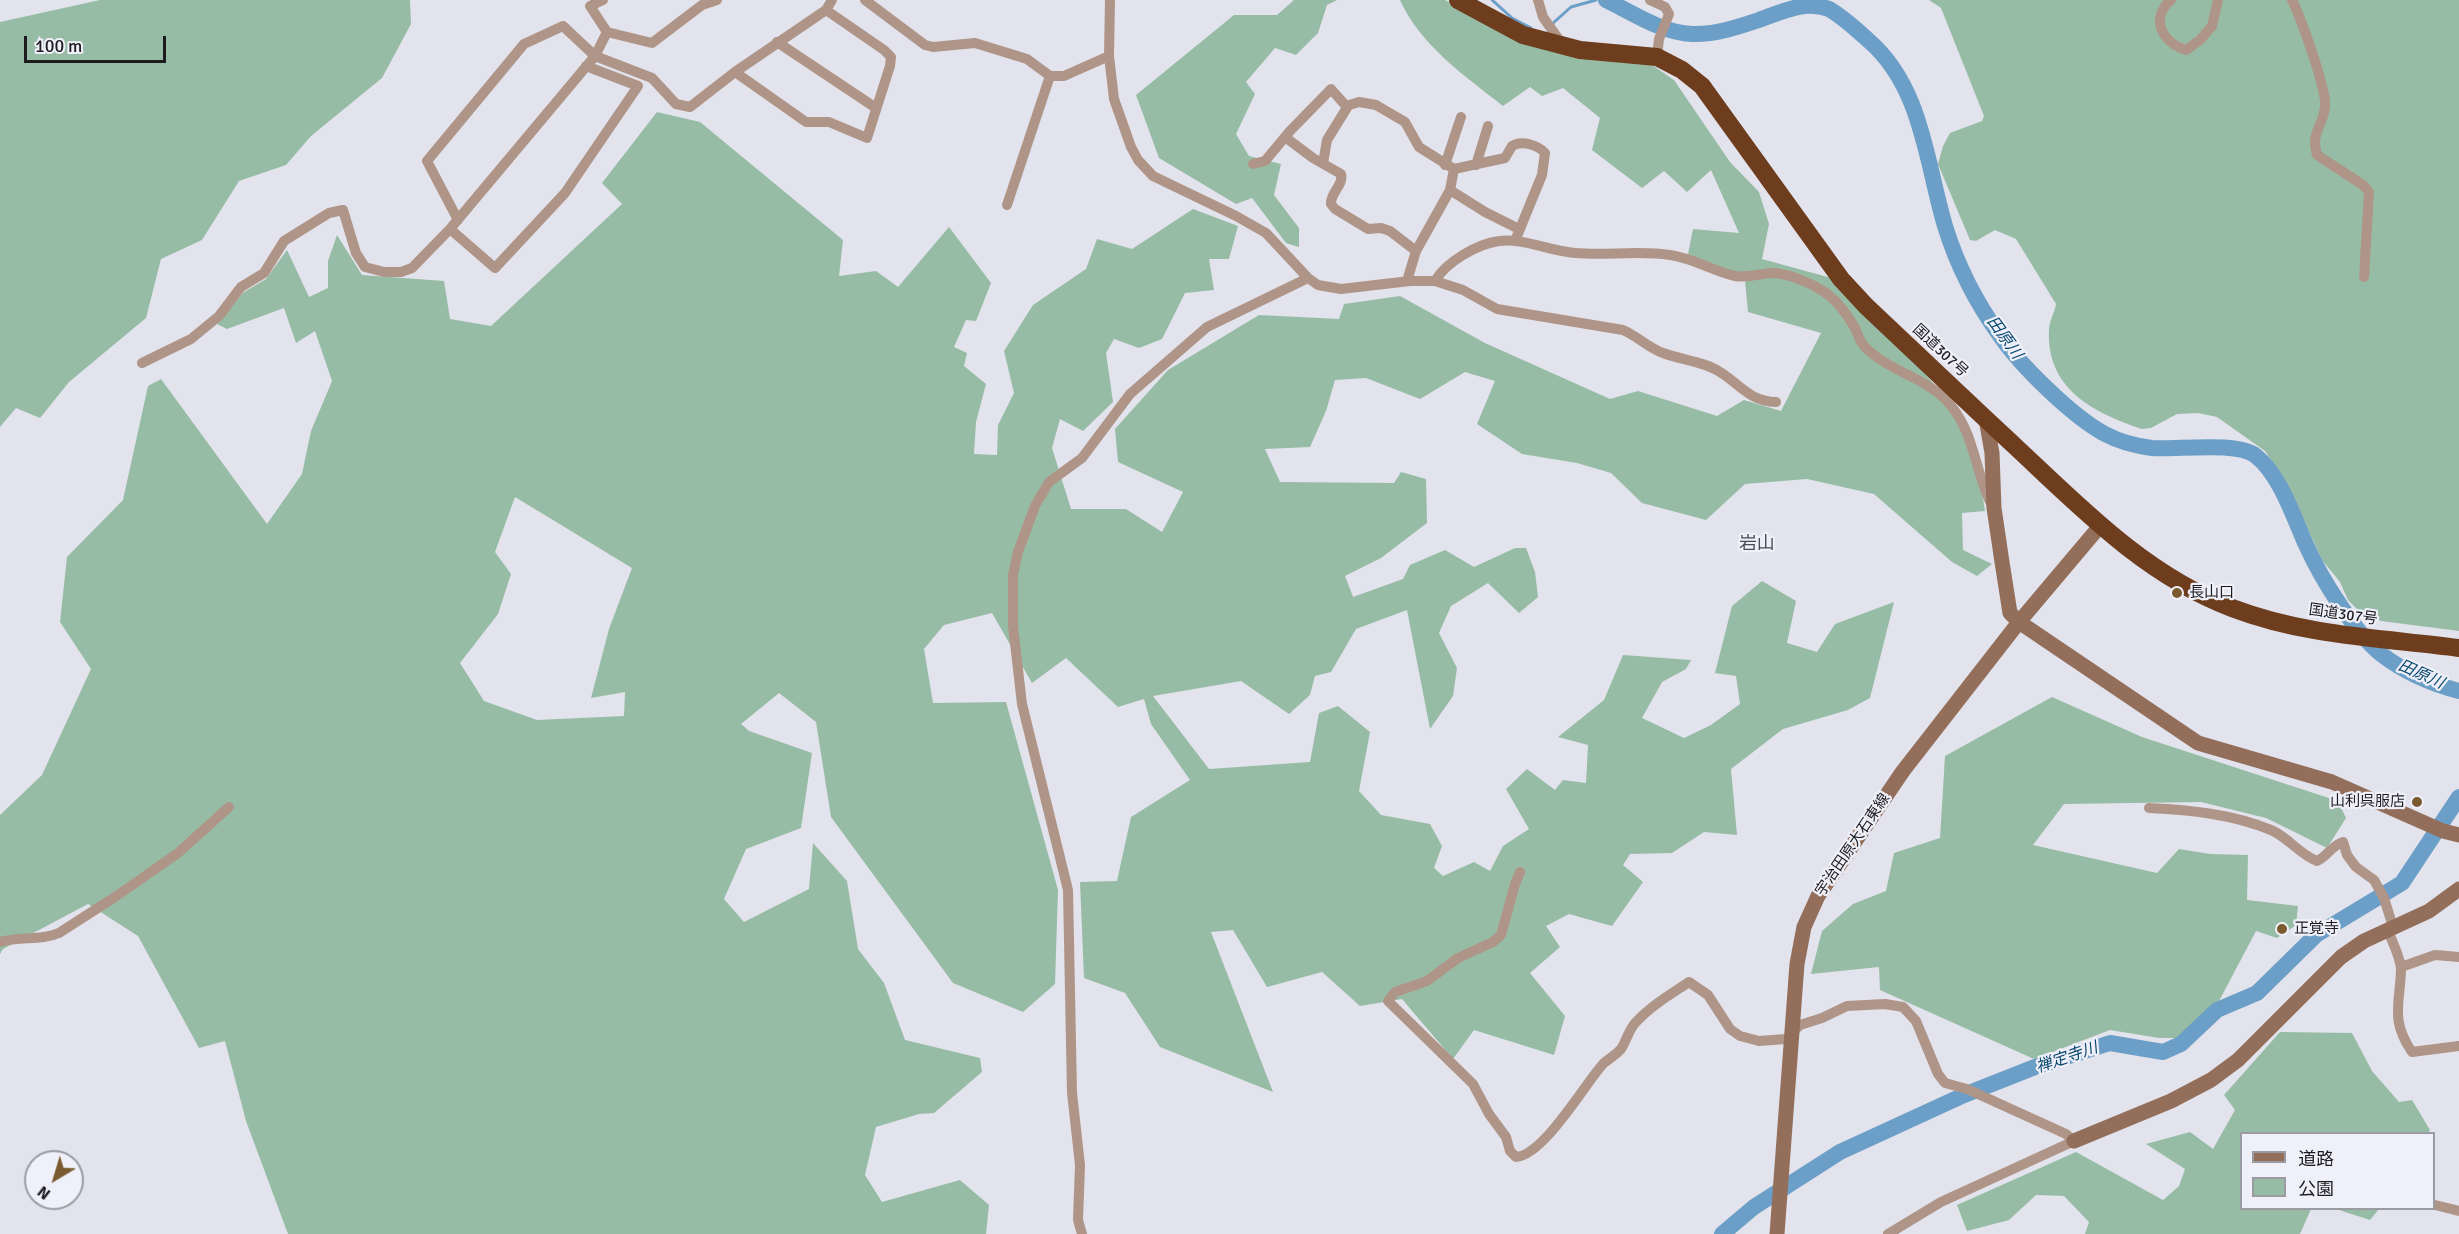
<!DOCTYPE html>
<meta charset="utf-8">
<style>
body{margin:0}
#map{position:relative;width:2459px;height:1234px;overflow:hidden;background:#e2e3ec;font-family:Signika,"Noto Sans JP",sans-serif}
canvas{display:block}
.legend{position:absolute;left:2240px;top:1132px;width:195px;height:78px;box-sizing:border-box;background:#eff0f9;border:2px solid #9b9ba2;margin:0;padding:8px 10px;list-style:none;font-size:18px;color:#1c1c1f}
.legend li{display:flex;align-items:center;gap:12px;height:30px}
.legend b{width:30px;border:2px solid #9b9ba2}
.north{position:absolute;left:24px;top:1150px;width:60px;height:60px;box-sizing:border-box;background:#eff0f9;border:2px solid #9b9ba2;border-radius:50%;rotate:218deg;font-size:16px;font-weight:700;line-height:24px;text-align:center;color:#1c1c1f}
.north::after{content:'';display:block;margin:auto;width:21px;height:27px;background:#795b2f;clip-path:polygon(50% 0,100% 100%,50% 72%,0 100%)}
.scale{position:absolute;left:24px;top:36px;width:142px;height:27px;box-sizing:border-box;border:3px solid #1c1c1f;border-top:0;padding-left:8px;font-size:18px;line-height:21px;white-space:nowrap;color:#1c1c1f;-webkit-text-stroke:4px #eff0f9;paint-order:stroke}
</style>
<div id="map">
<canvas width="2459" height="1234"></canvas>
<ul class="legend">
<li><b style="height:8px;background:#936f5b"></b>道路</li>
<li><b style="height:16px;background:#97bca5"></b>公園</li>
</ul>
<div class="north">N</div>
<div class="scale">100 m</div>
</div>
<script>
const ctx = document.querySelector('canvas').getContext('2d');
ctx.lineJoin = 'round';
function fillPath(path, color) {
  ctx.fillStyle = color;
  ctx.fill(path, 'evenodd');
}
function strokePath(path, color, width, dash) {
  ctx.strokeStyle = color;
  ctx.lineWidth = width;
  ctx.lineCap = dash ? 'butt' : 'round';
  ctx.setLineDash(dash || []);
  ctx.stroke(path);
}
function drawText(font, color, halo, rows, align = 'center') {
  ctx.font = font + ' Signika,"Noto Sans JP",sans-serif';
  ctx.lineWidth = 4.5;
  ctx.setLineDash([]);
  ctx.textBaseline = 'middle';
  ctx.strokeStyle = halo;
  ctx.fillStyle = color;
  for (const [text, x, y, turn = 0] of rows) {
    ctx.save();
    ctx.translate(x, y);
    ctx.rotate((+turn || 0) * Math.PI / 180);
    ctx.textAlign = isNaN(turn) ? turn : align;
    if (halo) ctx.strokeText(text, 0, 0);
    ctx.fillText(text, 0, 0);
    ctx.restore();
  }
}
const green = new Path2D(`
 M100,0H410L411,24L382,78L311,136L286,165L239,181L202,240L161,259L146,318L69,382L40,418L16,408L0,427V22Z
 M1294,0H1337L1327,5L1318,33L1296,55L1275,48L1246,82L1255,94L1236,134L1249,156L1281,164L1274,195L1299,228V247L1286,243L1252,198L1236,204L1159,158L1136,95L1234,15H1277Z
 M1400,0H1445L1554,52L1652,65L1674,80L1730,162L1759,192L1769,224L1762,259L1835,279L1929,378L1973,434L1985,511L1962,513L1963,550L1992,564L1977,576L1952,562L1874,494L1807,479L1745,484L1706,520L1642,503L1611,473L1577,463L1522,454L1477,424L1495,381L1465,372L1420,399L1366,378L1335,380L1326,411L1310,447L1265,449L1280,482L1394,483L1401,472L1426,479L1427,523L1381,558L1345,576L1353,597L1403,579L1410,565L1445,550L1474,567L1515,548H1526L1535,572L1538,597L1519,613L1488,583L1451,606L1439,633L1457,668L1453,696L1430,729L1407,610L1356,629L1331,672L1315,676L1310,695L1289,714L1241,681L1153,696L1209,769L1310,762L1319,713L1338,706L1370,732L1359,791L1381,815L1430,824L1442,846L1434,868L1443,876L1474,862L1490,871L1503,846L1529,829L1506,789L1527,769L1555,790L1563,780L1586,783L1588,745L1558,737L1604,700L1623,655L1691,660L1686,669L1662,682L1642,718L1684,738L1711,725L1740,704L1736,676L1715,673L1732,606L1762,581L1796,601L1787,643L1817,652L1835,624L1894,602L1870,698L1848,710L1783,729L1731,769L1737,835L1704,832L1672,853L1630,854L1623,865L1643,882L1612,926L1569,914L1546,926L1560,947L1530,973L1565,1016L1554,1055L1474,1030L1453,1059L1402,999L1360,1006L1322,972L1267,987L1233,930L1211,932L1273,1092L1160,1047L1125,993L1084,978L1080,882L1117,881L1131,817L1190,780L1151,724L1144,699L1118,707L1066,658L1032,683L992,613L944,625L924,649L933,703L1006,702L1058,890L1055,984L1023,1012L953,983L831,817L816,722L779,693L741,724L749,731L812,753L801,828L746,849L724,899L744,922L809,889L813,843L847,881L858,949L884,983L905,1040L980,1058L982,1072L934,1113L919,1114L876,1127L865,1175L882,1202L960,1180L989,1205L986,1234H288L246,1121L225,1041L199,1048L138,936L88,904L3,949L0,954V815L42,775L91,669L60,622L67,557L123,500L148,386L161,379L267,524L302,474L311,431L332,381L315,331L296,343L284,308L227,329L217,324L244,292L266,279L287,250L309,297L328,288V261L337,235L362,275L444,281L450,319L491,326L622,204L602,183L657,112L700,122L843,240L839,276L876,271L898,287L949,227L991,283L976,321L966,320L954,347L967,353L964,366L986,384L976,422L974,454L997,455L998,425L1014,393L1004,351L1033,305L1086,269L1097,239L1132,249L1193,209L1238,226L1229,259H1209L1214,290L1185,293L1162,339L1139,348L1114,339L1106,353L1113,402L1083,431L1060,419L1052,448L1071,509H1126L1162,532L1183,492L1118,462L1115,429L1168,370L1259,315L1339,319L1344,304L1400,296L1485,343L1610,399L1638,391L1717,416L1744,400L1781,411L1821,333L1748,312L1745,281L1688,254L1693,229L1739,233L1711,170L1687,192L1664,171L1642,188L1592,150L1600,118L1563,88L1542,96L1530,87L1503,106C1465,76 1420,45 1400,0ZM515,497L632,568L609,629L591,698L625,692L624,716L537,720L484,701L460,663L498,614L511,574L495,552Z
 M1929,0H2459V631L2381,621L2359,611L2348,600L2340,582L2322,560L2289,488L2265,451L2217,417L2198,413L2177,414L2151,428L2142,429C2094,413 2046,389 2049,330C2049,321 2055,312 2056,304L2016,239L1995,230L1976,241L1970,240L1938,164L1943,146L1950,133L1982,121L1984,116L1941,8Z
 M2052,697L2142,737L2338,801L2346,818L2327,848L2266,818L2201,802L2064,804L2033,845L2157,873L2179,849L2210,854L2248,855L2247,900L2298,906L2296,925L2277,938L2256,931L2218,1003L2178,1038H2159L2110,1030L2034,1059L1880,990L1879,967L1811,974L1822,931L1853,904L1886,891L1894,853L1940,838L1945,756Z
 M2280,1032L2352,1033L2372,1071L2399,1102L2412,1100L2430,1130L2428,1134H2242V1208L2311,1209L2300,1234H2085L2089,1222L2064,1196L2036,1195L2009,1220L1967,1231L1957,1205L2076,1152L2163,1200L2179,1186L2185,1169L2146,1144L2190,1132L2213,1149L2235,1110L2224,1095Z
 M2336,1209V1208L2379,1209L2370,1220Z`);
const stream = new Path2D(`
 M1492,0L1512,18L1531,28
 M1552,24L1571,7L1596,0`);
const river = new Path2D(`
 M1606,0C1633,13 1662,33 1692,34C1714,35 1738,27 1759,20C1782,12 1804,0 1829,9C1843,17 1857,30 1868,40C1922,86 1926,162 1945,226C1957,265 1977,304 2001,337C2021,366 2073,417 2105,434C2118,441 2136,446 2152,448C2177,450 2237,441 2256,456C2281,476 2294,519 2307,547C2321,578 2355,633 2381,654C2403,671 2432,684 2459,691
 M1722,1234L1754,1207L1840,1152L1964,1095L2035,1067L2110,1043L2163,1052L2181,1044L2217,1010L2257,993L2316,935L2402,883L2459,797`);
const street = new Path2D(`
 M603,0L590,6L607,32L652,43L702,5L717,0
 M865,0L925,45L933,47L975,43L1027,59L1050,76H1064L1109,56
 M1110,0L1109,56L1114,99L1131,147L1138,160L1153,176L1236,216L1266,233L1308,278L1318,285L1341,289L1410,281H1435L1463,290L1497,309L1623,330C1637,336 1649,348 1663,353C1681,360 1704,361 1720,372C1741,385 1749,401 1776,402
 M1538,0L1543,17L1562,44
 M1650,0L1665,7L1669,14L1659,39L1657,57
 M2171,0C2149,19 2163,43 2186,50L2200,40L2212,26L2218,0
 M2292,0C2300,16 2327,90 2325,106C2324,126 2310,131 2317,155L2363,185L2369,192L2364,277
 M777,42L876,108
 M735,72L806,122H829L867,138L890,66L891,57L884,50L826,10
 M1285,137L1313,158L1341,174C1344,185 1330,193 1331,204L1335,209L1368,229L1381,228L1390,231L1416,251
 M1323,163L1327,140L1348,106
 M1253,164L1265,161L1290,131L1331,89L1346,106L1359,102L1376,105L1405,122L1419,147L1454,169L1505,158L1512,146C1522,140 1538,145 1545,153L1542,175L1515,241
 M1445,165L1461,117
 M1476,165L1488,126
 M1450,190L1485,212L1519,229
 M1007,205L1050,76
 M458,220L427,161L524,44L563,26L595,56L652,78L676,104L690,107L735,72L826,10L832,0
 M450,229L495,268L565,193L638,86L586,66
 M1407,281L1416,251L1450,190L1454,169
 M1435,281C1446,262 1477,244 1499,241C1525,238 1549,251 1575,253C1606,256 1639,250 1670,255C1693,258 1713,271 1735,276C1746,278 1760,274 1771,273C1787,273 1809,282 1823,291C1837,300 1847,314 1855,328C1858,335 1860,343 1866,348C1889,371 1923,377 1945,399C1975,429 1974,471 1992,506
 M142,363L191,339L219,316L241,287L264,273L284,241L329,213L343,210L356,253L365,267L384,272H401L412,268L450,229L595,56L607,32
 M2149,808C2190,810 2232,814 2271,830C2288,837 2300,855 2317,861C2328,856 2332,845 2343,842L2347,855L2356,867L2374,880L2384,898L2393,927L2389,933C2393,944 2401,958 2401,970C2400,1004 2390,1020 2412,1052L2459,1046
 M1520,872L1515,884L1501,935L1493,942L1458,958L1427,981L1395,992L1388,1001L1473,1084L1489,1114L1506,1137L1510,1151L1516,1157C1544,1155 1584,1085 1603,1064C1608,1059 1616,1055 1621,1049C1627,1040 1629,1028 1637,1021C1652,1005 1671,994 1689,982L1708,995L1730,1029L1740,1036L1759,1041L1786,1039L1800,1025L1822,1018L1847,1006L1885,1004L1903,1007L1916,1021L1938,1074L1945,1083L1967,1089L2066,1134L2074,1141L1941,1202L1888,1234
 M0,942C20,936 41,941 59,933L118,895L178,853L229,807
 M2401,967L2435,955L2459,957
 M2435,1205L2459,1211
 M1082,1234L1078,1220L1080,1165L1072,1093L1068,890L1022,704L1013,626V575L1018,552L1035,506L1049,482L1082,458L1130,394L1207,327L1308,278`);
const secondary = new Path2D(`
 M1986,419L1992,453L1994,508L2002,562L2010,613L2019,622L2198,743L2332,782L2443,831L2459,835
 M2074,1141L2171,1101L2211,1080L2238,1060L2341,957L2364,941L2429,911L2459,889
 M1777,1234L1797,964L1804,927L1818,896L1903,771L2019,622L2100,526`);
const highway = new Path2D(`
 M1458,0L1523,35L1580,50L1657,57L1682,70L1702,86L1841,279L1866,306C1917,354 1967,402 2018,449C2083,510 2147,576 2232,608C2305,636 2382,638 2459,648`);
const markers = [
 [2177,593,6,"#795b2f"],
 [2417,802,6,"#795b2f"],
 [2282,929,6,"#795b2f"]
];
const streetNames = [
 ["国道307号",1940,351,43],
 ["国道307号",2343,615,8],
 ["宇治田原大石東線",1853,845,-56]
];
const poiNames = [
 ["長山口",2189,593],
 ["山利呉服店",2405,802,"right"],
 ["正覚寺",2294,929]
];
const waterNames = [
 ["田原川",2004,338,54],
 ["田原川",2421,675,24],
 ["禅定寺川",2067,1058,-19]
];
const quarterNames = [
 ["岩山",1757,544]
];
fillPath(green, '#97bca5');
strokePath(stream, '#6c9fc7', 3);
strokePath(river, '#6c9fc7', 16);
strokePath(street, '#af9587', 10);
strokePath(secondary, '#936f5b', 15);
strokePath(highway, '#6d3d1e', 18);
for (const [x, y, r, color] of markers) {
  const dot = new Path2D();
  dot.arc(x, y, r, 0, 2 * Math.PI);
  ctx.fillStyle = color;
  ctx.fill(dot);
  strokePath(dot, '#eff0f9', 2);
}
drawText('15px', '#1c1c1f', '#eff0f9', streetNames);
drawText('15px', '#1c1c1f', '#eff0f9', poiNames, 'left');
drawText('italic 16px', '#08486f', '#eff0f9', waterNames);
drawText('18px', '#4b4c53', '#eff0f9', quarterNames);
</script>
